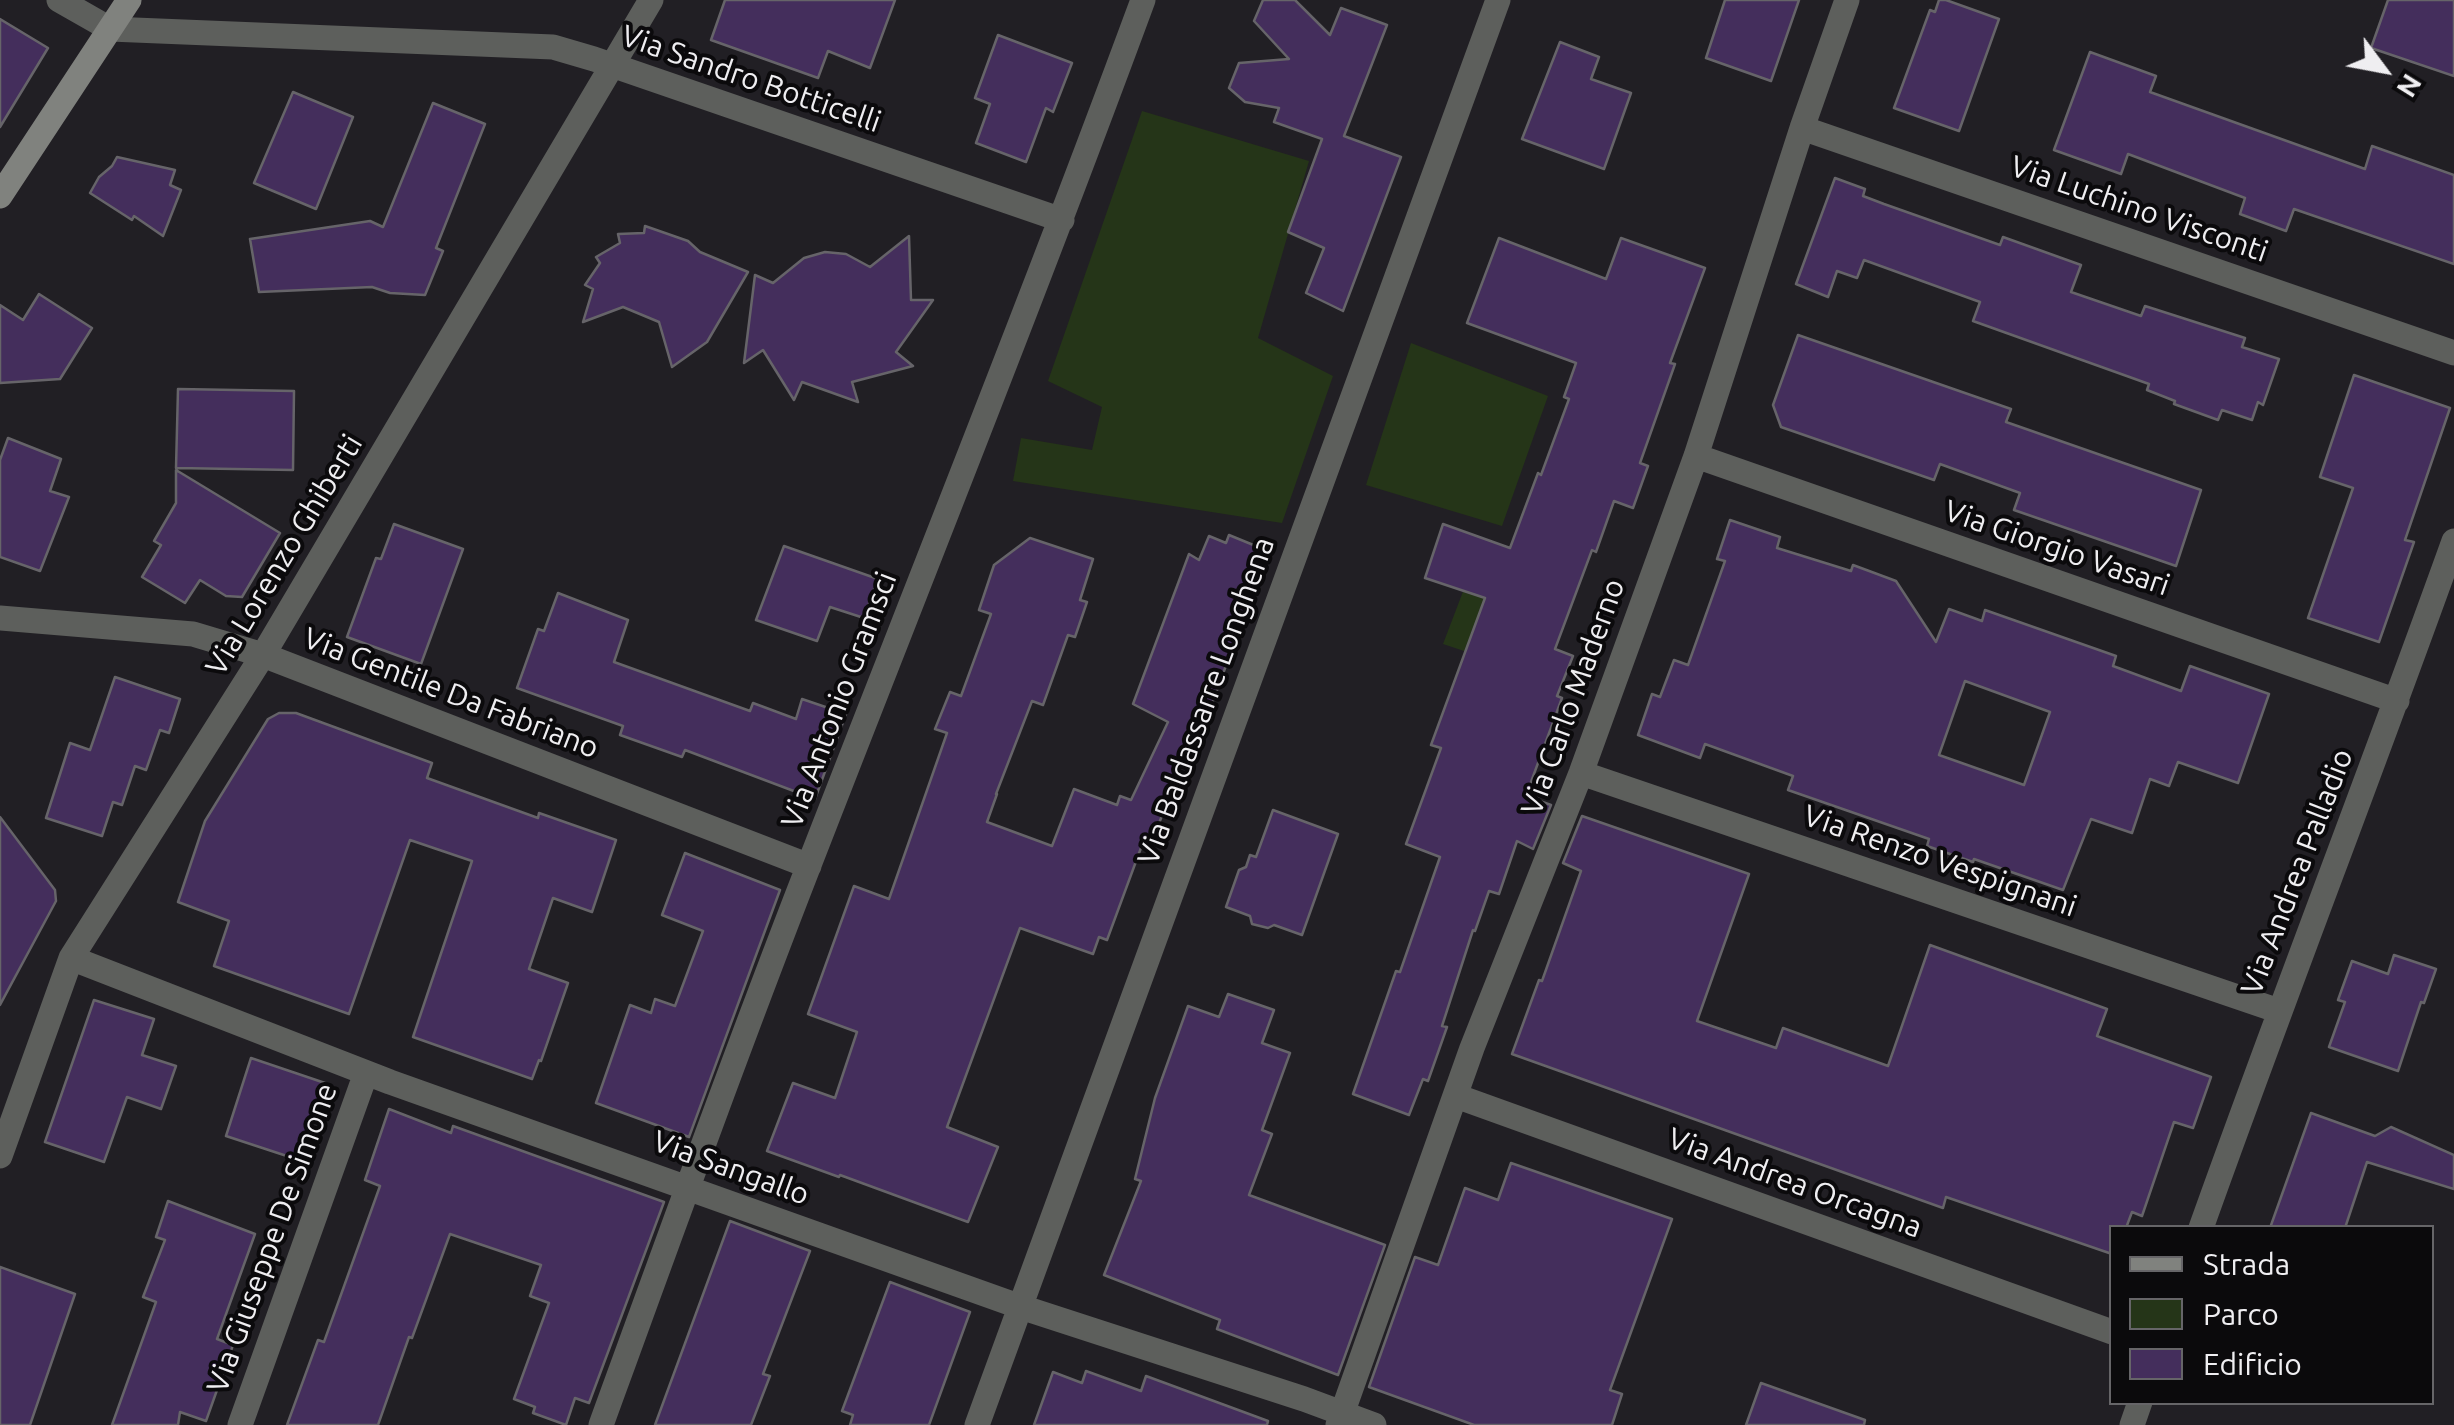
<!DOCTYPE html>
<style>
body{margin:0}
#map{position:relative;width:2454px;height:1425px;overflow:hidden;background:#211f24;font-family:Ubuntu,sans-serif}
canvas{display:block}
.legend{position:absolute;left:2109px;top:1225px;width:325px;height:180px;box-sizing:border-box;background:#0b0a0c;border:2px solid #666568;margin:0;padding:12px 18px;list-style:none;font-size:30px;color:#efeef1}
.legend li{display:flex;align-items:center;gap:20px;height:50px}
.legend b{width:50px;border:2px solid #666568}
.north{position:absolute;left:2334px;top:20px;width:100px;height:100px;-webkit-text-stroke:8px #0b0a0c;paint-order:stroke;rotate:122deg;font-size:28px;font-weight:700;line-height:40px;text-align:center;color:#efeef1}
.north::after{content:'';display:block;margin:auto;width:35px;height:45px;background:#efeef1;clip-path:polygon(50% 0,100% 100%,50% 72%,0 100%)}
</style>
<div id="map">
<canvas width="2454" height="1425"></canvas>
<ul class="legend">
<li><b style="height:12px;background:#80827e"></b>Strada</li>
<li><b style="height:28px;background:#253518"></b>Parco</li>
<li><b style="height:28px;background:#442e5c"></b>Edificio</li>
</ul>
<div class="north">N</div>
</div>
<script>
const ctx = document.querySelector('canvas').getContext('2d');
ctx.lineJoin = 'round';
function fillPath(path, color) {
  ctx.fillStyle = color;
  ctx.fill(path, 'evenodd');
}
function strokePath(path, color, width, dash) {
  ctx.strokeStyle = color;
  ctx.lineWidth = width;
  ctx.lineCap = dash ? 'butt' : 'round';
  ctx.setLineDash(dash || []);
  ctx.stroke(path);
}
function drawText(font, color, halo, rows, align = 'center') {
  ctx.font = font + ' Ubuntu,sans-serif';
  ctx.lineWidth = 8;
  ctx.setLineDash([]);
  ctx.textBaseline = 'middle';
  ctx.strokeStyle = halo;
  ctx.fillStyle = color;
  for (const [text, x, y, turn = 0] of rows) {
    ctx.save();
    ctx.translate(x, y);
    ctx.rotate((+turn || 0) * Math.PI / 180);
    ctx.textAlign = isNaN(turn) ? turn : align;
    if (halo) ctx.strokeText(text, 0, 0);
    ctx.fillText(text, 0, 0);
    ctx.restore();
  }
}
const green = new Path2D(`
 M1142,111L1309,161L1258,338L1333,376L1282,523L1013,481L1021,438L1092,450L1102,407L1048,381Z
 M1411,343L1548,396L1502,526L1366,485Z
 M1467,581L1493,593L1473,654L1443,644Z`);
const building = new Path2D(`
 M725,0H895L870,68L828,51L818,78L711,40Z
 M1263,0H1295L1330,35L1341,8L1387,25L1344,136L1401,157L1343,311L1306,293L1324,248L1288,232L1322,139L1274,122L1279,108L1245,102L1229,88L1239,63L1289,59L1254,21Z
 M1725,0H1799L1771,81L1706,58Z
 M1939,0H1946L1999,19L1959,131L1894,108L1930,10L1935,12Z
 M2388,0H2454V76L2371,48Z
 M0,19L48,48L0,127Z
 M998,35L1072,63L1053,112L1046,108L1026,162L976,143L990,104L975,98Z
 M1560,42L1599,57L1591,79L1631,93L1604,169L1522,139Z
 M2090,52L2156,76L2150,92L2365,169L2372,146L2454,175V264L2294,209L2286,231L2240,214L2245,198L2128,154L2121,174L2054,150Z
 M293,92L353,117L316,209L254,183Z
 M433,103L485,124L436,248L443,251L425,295L390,293L372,287L259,292L250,239L370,221L383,227Z
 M117,157L175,170L170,185L181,190L163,236L134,216L132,220L90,193L99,177L112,166Z
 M1835,178L1865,189L1863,196L1884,204L2000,245L2003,237L2081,265L2071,292L2141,316L2145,306L2245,338L2242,347L2279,359L2263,405L2258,402L2252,420L2222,410L2218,420L2174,404L2175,401L2147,390L2149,384L1973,321L1980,302L1864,260L1857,278L1837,271L1828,297L1796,284Z
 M645,226L688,241L700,252L748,272L707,342L672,367L659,322L623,307L583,322L593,289L585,285L600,263L596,257L620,243L618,234L644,233Z
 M909,236L911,300H933L896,352L913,366L852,382L858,402L802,382L794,400L763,350L744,363L755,275L773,283L804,258L825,252L846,254L870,267Z
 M1499,238L1606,279L1621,238L1705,268L1670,363L1675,364L1640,463L1648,466L1633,508L1614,501L1596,552L1592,550L1555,649L1573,656L1557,696L1562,698L1531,782L1542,786L1537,800L1551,805L1533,849L1517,841L1499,894L1489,891L1475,931L1473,930L1442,1026L1447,1027L1428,1081L1423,1079L1409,1115L1353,1094L1396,971L1400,972L1440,857L1406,844L1441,748L1431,745L1485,598L1425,578L1443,524L1510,548L1538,473L1541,475L1569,399L1564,397L1576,363L1467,323Z
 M39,294L92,328L60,379L0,383V305L23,320Z
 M1798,335L2011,409L2006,422L2201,490L2176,566L2014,510L2020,493L1940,464L1934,480L1781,427L1773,405Z
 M2354,375L2450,408L2405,540L2414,542L2379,642L2308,618L2353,488L2320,477Z
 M178,389L294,391L293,470L176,468Z
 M8,438L61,459L50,491L69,497L40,571L0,557V460Z
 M176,470L280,533L242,597L226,596L200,580L185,603L142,577L161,545L154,541L176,503Z
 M1730,520L1780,537L1777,548L1851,571L1853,565L1896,581L1936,642L1949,609L1982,621L1985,610L2116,656L2113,666L2181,691L2190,666L2269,694L2238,783L2178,762L2169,786L2150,779L2132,833L2091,819L2063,890L1974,859L1973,862L1927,846L1929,839L1788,790L1793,776L1705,744L1700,758L1638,735L1652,694L1660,697L1674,660L1688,665L1725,561L1717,559ZM1965,681L2050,712L2024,785L1939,755Z
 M394,524L463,549L421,664L347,637L376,558L381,559Z
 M1229,535L1268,551L1191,761L1183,758L1153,840L1145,837L1107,940L1099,937L1093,954L1020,928L947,1127L998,1147L968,1222L840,1175L839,1177L767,1151L793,1083L835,1098L857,1032L808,1014L854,886L889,899L947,733L935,729L950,692L961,696L991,614L979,610L994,565L1030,538L1093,559L1080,600L1087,602L1075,637L1068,635L1043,705L1032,701L996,794H997L987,822L1052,846L1074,789L1117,805L1120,796L1131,800L1168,722L1133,704L1189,554L1199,560L1209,536L1226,543Z
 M784,546L878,579L864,618L830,607L817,641L756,620Z
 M558,593L628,620L614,662L750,711L753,703L796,719L802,699L846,714L815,799L685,750L682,757L620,735L623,726L517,688L538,629L544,631Z
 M115,677L180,699L169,733L160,730L146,770L135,766L122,805L113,802L102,836L46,818L70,743L90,750Z
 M279,713H296L432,763L427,778L538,818L539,813L616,840L592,912L553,898L529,969L568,983L541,1061L539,1060L532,1079L413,1037L472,861L410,840L349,1014L214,966L229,921L178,902L205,821L268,719Z
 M1273,810L1338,834L1302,935L1274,925L1268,928L1252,924L1250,916L1226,907L1239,870L1246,867L1250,855L1256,857Z
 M1582,816L1749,874L1697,1021L1776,1048L1783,1028L1888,1066L1930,945L2107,1009L2097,1036L2211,1077L2193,1128L2174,1122L2142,1216L2132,1212L2126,1228H2112V1254L1946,1197L1943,1208L1512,1054L1539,980L1542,981L1581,871L1563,863Z
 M0,817L55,890L56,901L0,1005Z
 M685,853L780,890L689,1137L596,1103L630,1005L651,1013L655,999L675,1006L703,931L662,915Z
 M2394,955L2436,969L2424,1003L2421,1002L2398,1071L2329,1047L2345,1002L2338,1000L2352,961L2388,974Z
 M1228,994L1274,1010L1262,1043L1290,1053L1262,1130L1272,1134L1249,1195L1385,1245L1338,1375L1217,1329L1220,1320L1104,1275L1141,1181L1135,1179L1155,1098L1188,1006L1219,1017Z
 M94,1000L154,1019L142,1055L176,1066L161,1109L127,1097L104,1162L45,1142Z
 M251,1058L325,1083L299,1160L226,1136Z
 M389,1109L451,1133L453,1126L664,1202L589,1403L575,1398L566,1425L533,1413L535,1407L514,1399L549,1303L530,1296L541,1265L450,1234L412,1338L409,1337L378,1425H287L318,1340L324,1342L380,1186L365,1180Z
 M2311,1113L2375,1136L2391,1127L2454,1155V1189L2367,1162L2345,1228H2270Z
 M1511,1163L1672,1219L1610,1390L1622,1394L1612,1425H1474L1369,1387L1415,1257L1438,1265L1465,1188L1498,1200Z
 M168,1201L255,1234L217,1339L233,1345L206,1421L180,1412L178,1425H112L156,1302L143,1297L165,1240L156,1237Z
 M730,1221L810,1251L763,1374L770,1376L751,1425H655Z
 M0,1267L75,1294L30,1425H0Z
 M890,1282L970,1312L929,1425H850L853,1415L842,1411Z
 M1086,1371L1141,1391L1146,1376L1268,1421L1267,1425H1034L1053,1372L1082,1383Z
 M1761,1383L1865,1420L1864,1425H1746Z`);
const street = new Path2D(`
 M59,0L110,29L553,47L594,59L1062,220
 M1802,128L2454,353
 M1696,456L2397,701
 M0,618L193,634L263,655L809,866
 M1581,773L2279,1011
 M71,958L390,1082L1021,1307L1304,1399L1374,1425
 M1456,1096L2112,1332
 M0,1156L71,958L263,655L651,0
 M2201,1228C2283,998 2372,770 2454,541
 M240,1425L366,1073
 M601,1425C669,1238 737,1050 809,865C921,577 1036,290 1143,0
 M977,1425L1498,0
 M1338,1425L1472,1048L1581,773L1696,456L1802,128L1847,0
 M2132,1425L2140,1402`);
const secondary = new Path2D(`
 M0,196L129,0`);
const streetNames = [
 ["Via Sandro Botticelli",751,79,19],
 ["Via Luchino Visconti",2139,209,19],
 ["Via Giorgio Vasari",2057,548,19],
 ["Via Lorenzo Ghiberti",284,555,-59],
 ["Via Gentile Da Fabriano",451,693,21],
 ["Via Carlo Maderno",1573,697,-70],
 ["Via Antonio Gramsci",839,700,-69],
 ["Via Baldassarre Longhena",1206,701,-70],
 ["Via Renzo Vespignani",1940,861,19],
 ["Via Andrea Palladio",2297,872,-69],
 ["Via Sangallo",731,1168,20],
 ["Via Andrea Orcagna",1795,1183,20],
 ["Via Giuseppe De Simone",272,1238,-70]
];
fillPath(green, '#253518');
fillPath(building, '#442e5c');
strokePath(building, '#666469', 2.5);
strokePath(street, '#5d5f5c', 25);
strokePath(secondary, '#80827e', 25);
drawText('30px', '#efeef1', '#0b0a0c', streetNames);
</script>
